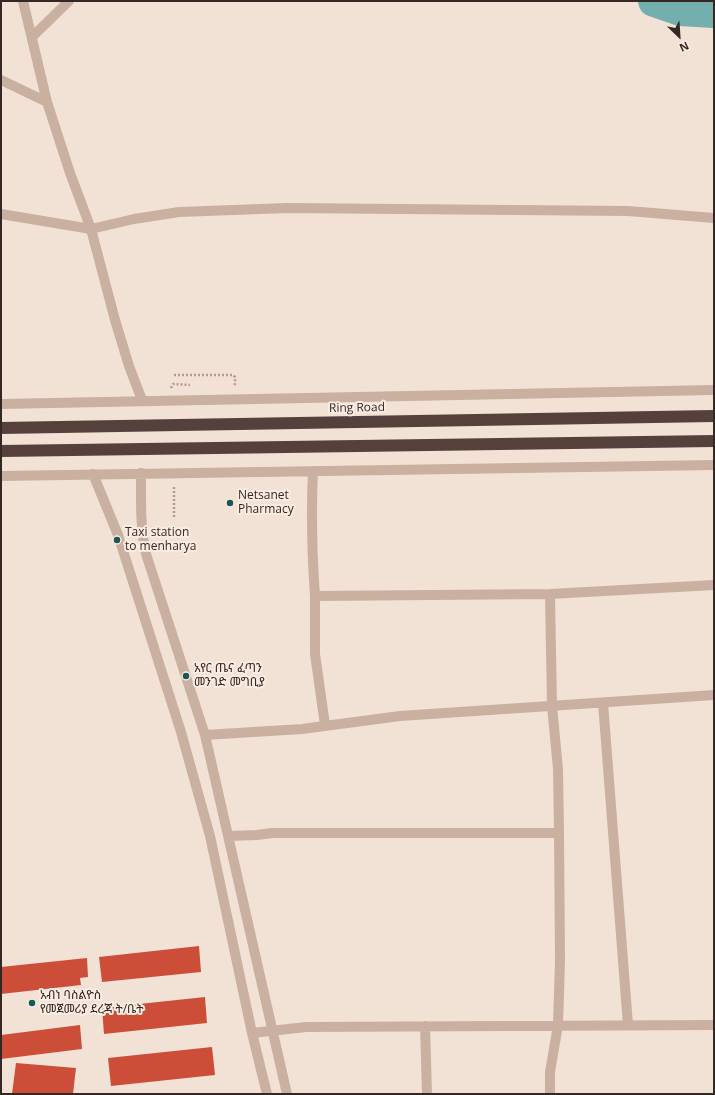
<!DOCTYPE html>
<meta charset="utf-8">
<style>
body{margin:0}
#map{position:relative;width:715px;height:1095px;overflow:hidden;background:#f2e2d5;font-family:"Open Sans",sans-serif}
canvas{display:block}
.frame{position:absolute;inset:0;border:2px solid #342824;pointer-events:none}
.north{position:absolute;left:659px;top:16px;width:40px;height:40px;-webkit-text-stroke:3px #faece2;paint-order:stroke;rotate:155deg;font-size:11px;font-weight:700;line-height:16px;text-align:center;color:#342824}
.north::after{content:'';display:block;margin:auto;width:14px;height:18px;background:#342824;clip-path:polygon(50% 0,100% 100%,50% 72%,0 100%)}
</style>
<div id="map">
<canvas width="715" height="1095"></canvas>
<div class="frame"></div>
<div class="north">N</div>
</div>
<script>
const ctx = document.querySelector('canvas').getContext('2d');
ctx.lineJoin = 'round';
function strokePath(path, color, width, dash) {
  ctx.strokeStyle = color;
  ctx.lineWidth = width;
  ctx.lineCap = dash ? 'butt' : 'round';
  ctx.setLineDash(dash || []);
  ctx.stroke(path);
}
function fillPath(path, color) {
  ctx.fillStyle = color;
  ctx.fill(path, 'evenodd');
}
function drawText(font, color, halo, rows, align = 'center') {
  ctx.font = font + ' "Open Sans","Noto Sans Ethiopic",sans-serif';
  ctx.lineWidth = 4;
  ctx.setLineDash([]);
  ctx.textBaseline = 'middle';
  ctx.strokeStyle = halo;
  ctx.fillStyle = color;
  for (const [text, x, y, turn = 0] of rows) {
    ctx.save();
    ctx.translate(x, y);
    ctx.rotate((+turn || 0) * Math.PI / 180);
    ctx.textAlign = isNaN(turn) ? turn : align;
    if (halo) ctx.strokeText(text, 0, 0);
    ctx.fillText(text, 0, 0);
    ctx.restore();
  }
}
const river = new Path2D(`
 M654,1L680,10L714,12`);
const building = new Path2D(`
 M199,946L201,972L102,982L99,957Z
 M87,958L88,977L80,978L81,985L1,994V967Z
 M205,997L207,1023L104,1034L102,1008Z
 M80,1025L82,1049L1,1059V1035Z
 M212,1047L215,1075L111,1086L108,1058Z
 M16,1063L76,1068L73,1094L39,1093V1094H12Z`);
const path = new Path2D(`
 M174,375H233L235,377V384L233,386
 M171,388L173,384L190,385
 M174,487V518`);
const minor = new Path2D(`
 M23,1L47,102L70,173L91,229L115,320L129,366L142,400
 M32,37L69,1
 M1,80L47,102
 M1,214L91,229L134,219L179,212L287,208L628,211L714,218
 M1,404L714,390
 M313,471C311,513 312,554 315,596
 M141,473C141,501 140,526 146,554L205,735L287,1094
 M93,474L118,535L181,732L210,836L252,1033L267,1094
 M1,476L714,465
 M550,594L552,706L558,769L559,833
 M603,703L628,1025
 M325,725L315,654V596L550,594L714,585
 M205,735L302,729L400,716L714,695
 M228,836L257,835L272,833H559L560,961L558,1025L550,1072V1094
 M425,1026L427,1094
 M252,1033L306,1027L714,1025`);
const highway = new Path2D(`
 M1,428L714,416
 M1,451L714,441`);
const markers = [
 [230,503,4,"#185755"],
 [117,540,4,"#185755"],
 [186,676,4,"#185755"],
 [32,1003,4,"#185755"]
];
const streetNames = [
 ["Ring Road",357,408,-1]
];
const poiNames = [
 ["Netsanet",238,496],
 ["Pharmacy",238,510],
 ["Taxi station",125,533],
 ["to menharya",125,547],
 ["አየር ጤና ፈጣን",194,669],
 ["መንገድ መግቢያ",194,683],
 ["አብነ ባስልዮስ",40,996],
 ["የመጀመሪያ ደረጃ ት/ቤት",40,1010]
];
strokePath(river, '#73b0ad', 32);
fillPath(building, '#cd4e38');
strokePath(path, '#b69a8b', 2.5, [2, 2]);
strokePath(minor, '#cab0a1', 10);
strokePath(highway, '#55403b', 12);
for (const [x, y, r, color] of markers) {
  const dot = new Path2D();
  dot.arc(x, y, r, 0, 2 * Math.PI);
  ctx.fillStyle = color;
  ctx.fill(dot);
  strokePath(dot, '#faece2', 1.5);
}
drawText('12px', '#342824', '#faece2', streetNames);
drawText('12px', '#342824', '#faece2', poiNames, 'left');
</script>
